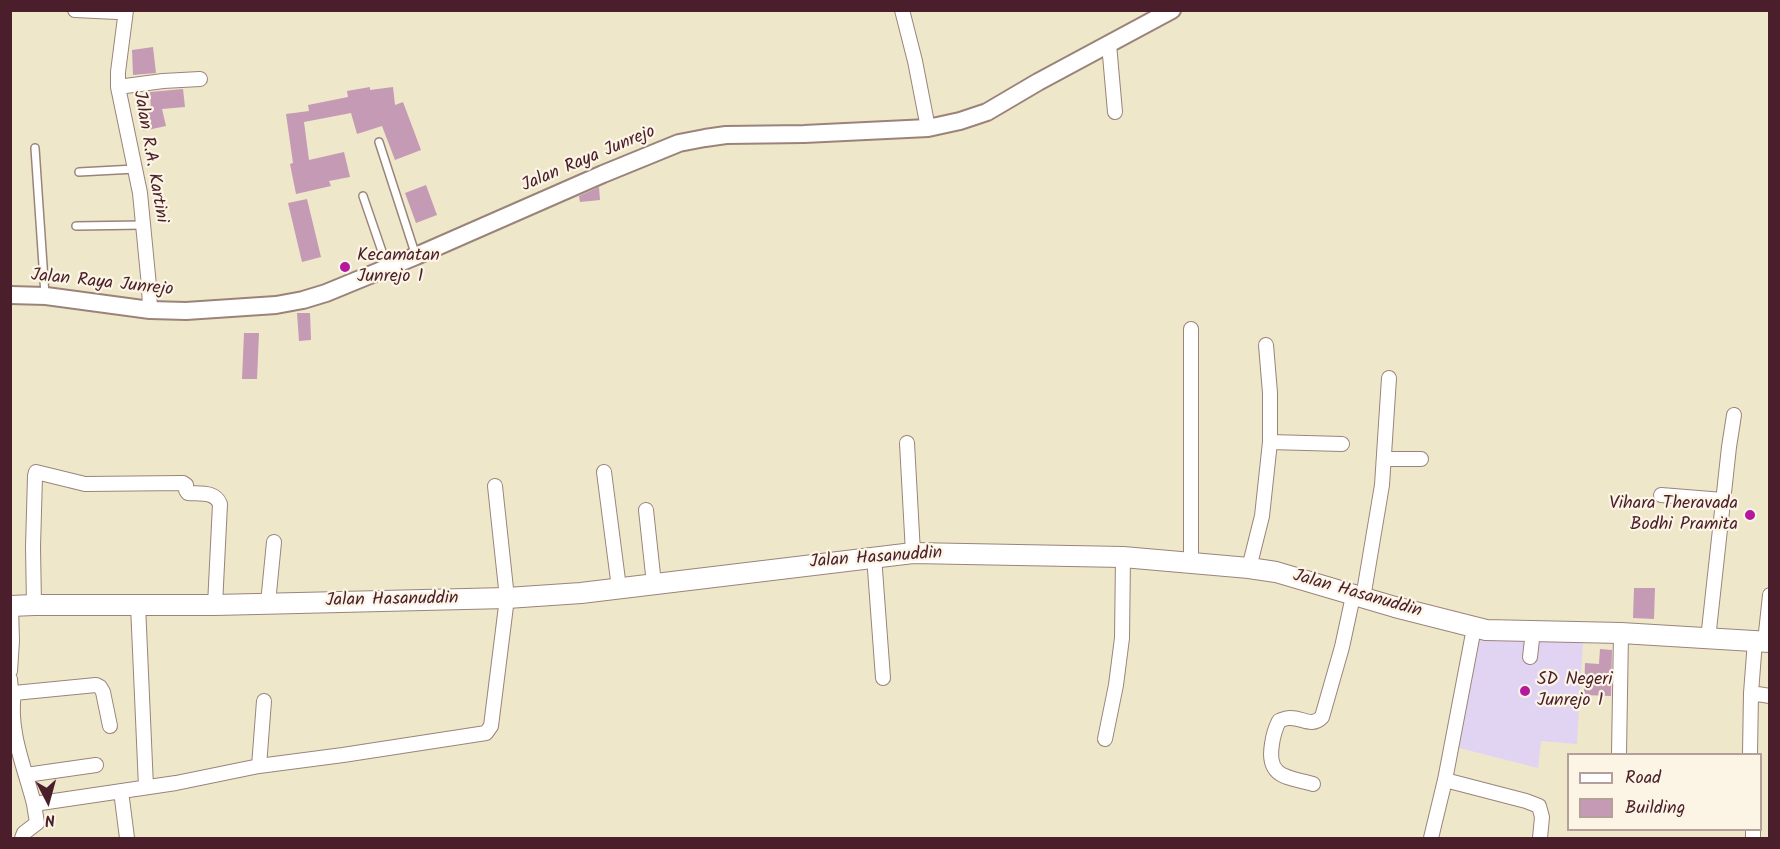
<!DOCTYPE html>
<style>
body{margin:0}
#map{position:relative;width:1780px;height:849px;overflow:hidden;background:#eee7ca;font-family:Kalam,sans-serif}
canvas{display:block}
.frame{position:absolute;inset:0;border:12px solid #4a1f2b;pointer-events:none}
.legend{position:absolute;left:1567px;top:753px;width:195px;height:78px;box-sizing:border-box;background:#fcf5e5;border:2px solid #b59f9b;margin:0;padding:8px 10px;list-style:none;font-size:18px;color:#4a1f2b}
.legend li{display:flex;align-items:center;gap:12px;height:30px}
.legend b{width:30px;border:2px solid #b59f9b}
.north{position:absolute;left:18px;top:771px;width:60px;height:60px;-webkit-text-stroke:4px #fcf5e5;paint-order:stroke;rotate:174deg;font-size:16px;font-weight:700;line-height:24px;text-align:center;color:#4a1f2b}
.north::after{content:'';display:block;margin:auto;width:21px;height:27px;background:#4a1f2b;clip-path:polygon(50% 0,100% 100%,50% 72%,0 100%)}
</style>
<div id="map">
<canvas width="1780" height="849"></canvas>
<div class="frame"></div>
<ul class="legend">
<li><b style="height:8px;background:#fff"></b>Road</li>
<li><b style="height:16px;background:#c49ab5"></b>Building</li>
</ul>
<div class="north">N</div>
</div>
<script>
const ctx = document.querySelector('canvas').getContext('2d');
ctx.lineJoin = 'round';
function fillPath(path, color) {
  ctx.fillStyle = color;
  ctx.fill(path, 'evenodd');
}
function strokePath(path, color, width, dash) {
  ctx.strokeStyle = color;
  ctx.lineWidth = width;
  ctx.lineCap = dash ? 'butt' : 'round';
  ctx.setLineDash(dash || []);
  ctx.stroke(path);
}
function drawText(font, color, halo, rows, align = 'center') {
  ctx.font = font + ' Kalam,sans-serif';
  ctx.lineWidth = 4.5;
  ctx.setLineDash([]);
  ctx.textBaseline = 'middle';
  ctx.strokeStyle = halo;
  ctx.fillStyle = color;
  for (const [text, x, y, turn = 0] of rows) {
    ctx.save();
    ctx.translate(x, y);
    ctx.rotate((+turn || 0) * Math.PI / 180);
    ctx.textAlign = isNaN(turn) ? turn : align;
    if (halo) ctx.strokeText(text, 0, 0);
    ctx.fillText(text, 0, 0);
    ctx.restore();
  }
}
const built = new Path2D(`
 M1485,637L1583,641L1577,744L1541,741L1538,768L1459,748L1480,639Z`);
const building = new Path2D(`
 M153,47L156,73L133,75L132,50Z
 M370,87V90L393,87L395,105L403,102L421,150L395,160L382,126L357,134L351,113L304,122L309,160L344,152L350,177L329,181L331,186L296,194L290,164L293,163L286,114L309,111L308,105L348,97L347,91Z
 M183,89L185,107L162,109L166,126L143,131L139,114L151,111L150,92Z
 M426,185L437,215L416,223L405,193Z
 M599,187L600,200L580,202L579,196Z
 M307,199L321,257L302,262L288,203Z
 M297,313H310L311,340L299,341Z
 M244,333H259L257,379H242Z
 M1634,588H1655L1654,619L1633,618Z
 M1600,649L1612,650L1611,696L1584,695L1585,663L1599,664Z`);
const service = new Path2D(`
 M379,142L416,256
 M35,148L45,295
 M79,172L135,169
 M363,196L387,266
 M76,226L143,225`);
const minor = new Path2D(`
 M75,10L117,12L125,10
 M126,10L118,72V87L140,193L149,286L150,310
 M902,10L915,61L928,128
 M1109,44L1115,112
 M118,87L163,81L200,79
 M1266,345L1270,393V442
 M907,443L913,553
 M1385,459H1421
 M604,472L619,588
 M1661,495L1723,500
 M646,510L654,584
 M874,556L883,678
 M1191,564V329
 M1249,568L1262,516L1270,442L1342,444
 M1363,598L1382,485L1389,378
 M268,603L274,542
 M34,605L33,547L35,476L36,472L85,484L183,483L186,485V490L188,493C200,494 215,491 220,504L215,605
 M138,605L146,787
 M1708,639L1729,447L1734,415
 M1765,642L1770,595
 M1530,657L1533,631
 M10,671L12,641L11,606
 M10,679L11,691L14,693C8,731 25,768 34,804L176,783L259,766L343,755L486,733L491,726L507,598L495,486
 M14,693L96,685L100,687L103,692L110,726
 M1751,693L1770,696
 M1105,739L1116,685L1122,638L1123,557
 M1619,754L1621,633
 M1750,754L1751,693L1755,641
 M259,766L264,701
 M26,775L96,765
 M1445,780L1526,801L1539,806L1542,817L1540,838
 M1313,784C1288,777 1266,778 1272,744C1273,736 1275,729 1279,721C1282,720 1285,718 1289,718C1302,717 1311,728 1322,717L1342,647L1353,596
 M121,791L127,838
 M1753,830V838
 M22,838L24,833L37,823L34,804
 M1431,838L1445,780L1474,628`);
const tertiary = new Path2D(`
 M10,295L46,296L150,310L186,311L276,305L303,300L326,293L416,256L603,174L679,143L705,138L726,135L804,134L928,128L960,121L987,112L1038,82L1172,10`);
const secondary = new Path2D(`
 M10,606L34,605H215L507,598L581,593L913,553L1123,557L1249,568L1276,572L1395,607L1486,630L1621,633L1770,642`);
const markers = [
 [345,267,6,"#b5179e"],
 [1750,515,6,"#b5179e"],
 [1525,691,6,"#b5179e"]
];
const streetNames = [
 ["Jalan R.A. Kartini",149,157,80],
 ["Jalan Raya Junrejo",589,160,-23],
 ["Jalan Raya Junrejo",102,284,6],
 ["Jalan Hasanuddin",876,559,-4],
 ["Jalan Hasanuddin",1357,595,16],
 ["Jalan Hasanuddin",392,601,-1]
];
const poiNames = [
 ["Kecamatan",357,257],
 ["Junrejo 1",357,278],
 ["Vihara Theravada",1738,505,"right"],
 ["Bodhi Pramita",1738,526,"right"],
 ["SD Negeri",1537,681],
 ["Junrejo 1",1537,702]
];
fillPath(built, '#e1d4f3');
fillPath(building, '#c49ab5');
strokePath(service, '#9c837a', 10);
strokePath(minor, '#9c837a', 16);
strokePath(tertiary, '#9c837a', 20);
strokePath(secondary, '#9c837a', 22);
strokePath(service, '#fff', 7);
strokePath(minor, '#fff', 14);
strokePath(tertiary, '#fff', 16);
strokePath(secondary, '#fff', 20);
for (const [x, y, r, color] of markers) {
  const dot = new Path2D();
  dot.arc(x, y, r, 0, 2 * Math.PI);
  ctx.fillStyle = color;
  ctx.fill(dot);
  strokePath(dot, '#fcf5e5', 2);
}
drawText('18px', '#4a1f2b', '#fcf5e5', streetNames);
drawText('18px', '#4a1f2b', '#fcf5e5', poiNames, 'left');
</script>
